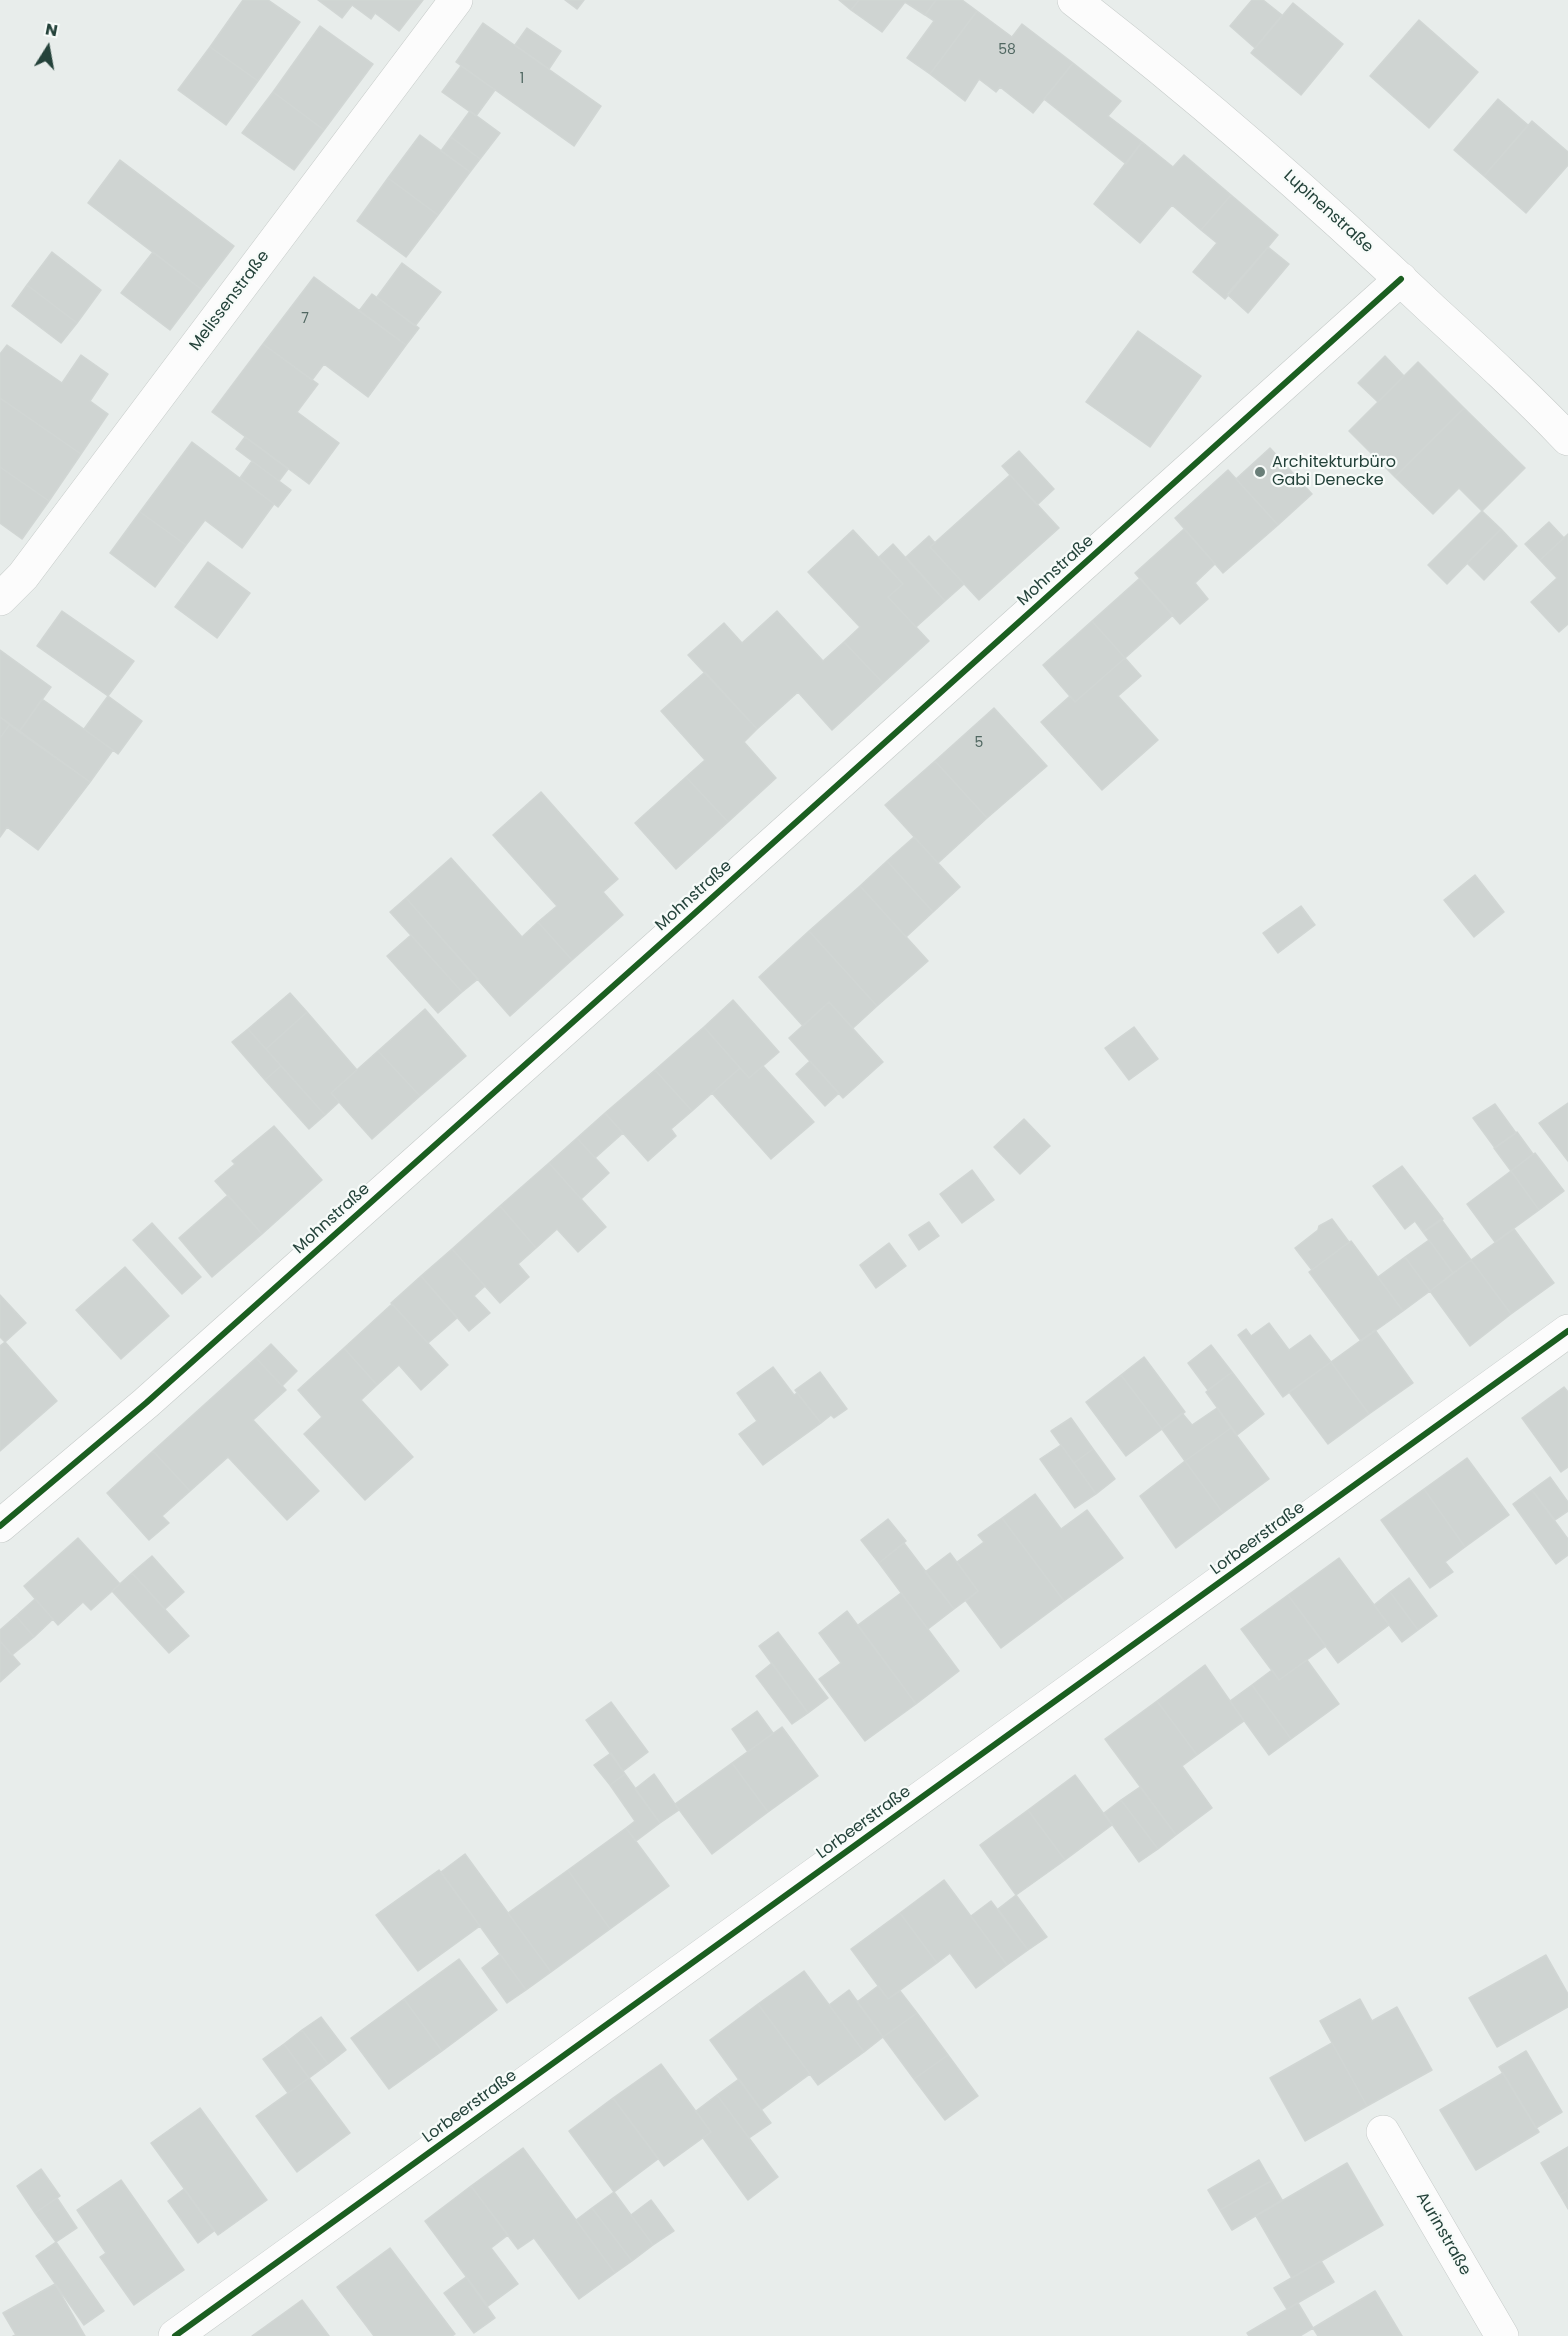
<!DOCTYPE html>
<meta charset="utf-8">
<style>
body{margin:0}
#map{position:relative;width:1568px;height:2336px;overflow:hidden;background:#e8edeb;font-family:Poppins,sans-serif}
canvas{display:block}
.north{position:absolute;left:18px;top:18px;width:60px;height:60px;-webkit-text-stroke:4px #f7fbf9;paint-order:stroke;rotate:11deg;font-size:16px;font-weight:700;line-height:24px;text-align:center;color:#24423a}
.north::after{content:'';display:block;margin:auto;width:21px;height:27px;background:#24423a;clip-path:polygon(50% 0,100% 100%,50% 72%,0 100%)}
</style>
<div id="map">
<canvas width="1568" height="2336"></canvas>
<div class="north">N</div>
</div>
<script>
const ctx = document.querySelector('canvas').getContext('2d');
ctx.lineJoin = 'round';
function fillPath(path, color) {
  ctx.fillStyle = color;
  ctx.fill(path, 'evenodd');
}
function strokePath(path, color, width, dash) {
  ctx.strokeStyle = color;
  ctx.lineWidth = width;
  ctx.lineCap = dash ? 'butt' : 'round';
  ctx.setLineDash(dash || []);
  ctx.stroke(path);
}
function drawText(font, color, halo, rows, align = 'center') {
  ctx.font = font + ' Poppins,sans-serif';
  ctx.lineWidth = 4.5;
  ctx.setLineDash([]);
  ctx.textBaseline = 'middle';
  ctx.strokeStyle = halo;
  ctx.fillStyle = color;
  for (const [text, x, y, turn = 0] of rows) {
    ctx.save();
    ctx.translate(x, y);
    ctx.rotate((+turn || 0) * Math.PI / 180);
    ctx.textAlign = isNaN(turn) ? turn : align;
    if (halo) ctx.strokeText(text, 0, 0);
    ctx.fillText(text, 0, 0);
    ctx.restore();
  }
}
const building = new Path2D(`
 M243,0H268L300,22L258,81L210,47Z
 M318,0H423L399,31L375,13L371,19L352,5L342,18Z
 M565,0H584L577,9Z
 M839,0H859L851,10Z
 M859,0H936L925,15L905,2L882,32L851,10Z
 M936,0H962L977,11L930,74L907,58L934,21L925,15Z
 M1252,0H1263L1282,15L1255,48L1230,26Z
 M1293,3L1343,44L1301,95L1251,53Z
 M977,11L1012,37L1022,24L1073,63L1033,113L1000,87L996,92L979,79L965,101L930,74Z
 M1419,20L1478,72L1429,128L1370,76Z
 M483,23L601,106L574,146L456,62Z
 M320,26L373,64L324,130L273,92Z
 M527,28L561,51L549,69L515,45Z
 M210,47L258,81L226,125L178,90Z
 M1073,63L1121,101L1108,116L1142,142L1126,164L1044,99Z
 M461,66L495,90L476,116L442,92Z
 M273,92L324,130L294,170L242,133Z
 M1498,99L1528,125L1484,176L1454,150Z
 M470,111L500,133L480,159L451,137Z
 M1532,121L1568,152V165L1526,213L1484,176Z
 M420,135L470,172L438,215L388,178Z
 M451,137L480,159L470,172L441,151Z
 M1142,142L1173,167L1184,155L1231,195L1201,230L1172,205L1140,243L1094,204Z
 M120,160L234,246L201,289L88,203Z
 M388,178L438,215L406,257L357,221Z
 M1231,195L1278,235L1225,299L1193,272L1217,243L1201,230Z
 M1268,247L1289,264L1248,313L1227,294Z
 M52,252L101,290L77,323L27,285Z
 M153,252L201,289L170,330L121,293Z
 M402,263L441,292L415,326L377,297Z
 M314,277L406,345L368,397L324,364L312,380L263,344Z
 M27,285L77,323L61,343L12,306Z
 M372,294L419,328L406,345L359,311Z
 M1138,331L1201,376L1150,447L1086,402Z
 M263,344L318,384L297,412L339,443L309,484L212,412Z
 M7,345L62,383L81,355L108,374L90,401L108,414L81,454L0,398V354Z
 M1385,356L1404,376L1378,402L1358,383Z
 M1418,362L1464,408L1395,477L1349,431Z
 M0,398L81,454L49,501L0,467Z
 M1464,408L1525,468L1482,511L1459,488L1433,514L1395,477Z
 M245,437L288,469L279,481L236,449Z
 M192,442L274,504L242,548L205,520L186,545L140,512Z
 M1270,448L1312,494L1278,525L1236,479Z
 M1019,451L1054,489L1037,505L1002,466Z
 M252,461L291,490L278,507L240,478Z
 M0,467L49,501L22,539L0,523Z
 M1228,470L1278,525L1223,573L1175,518Z
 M1010,475L1059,528L979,600L930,547Z
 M1482,511L1501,529L1447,584L1428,565Z
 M140,512L186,545L155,587L110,553Z
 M1549,522L1564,538L1540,560L1525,544Z
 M1184,529L1215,564L1195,583L1208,599L1180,624L1135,573Z
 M1501,529L1517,546L1484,580L1467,563Z
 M853,530L903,584L888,597L929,641L883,683L844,642L860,627L808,572Z
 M1568,534V624L1559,632L1531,602L1557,578L1540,560Z
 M929,536L935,543L930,547L964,584L945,601L906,557Z
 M893,544L945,601L916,627L888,597L903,584L879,557Z
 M208,562L250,593L217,638L175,607Z
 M1140,578L1173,615L1125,658L1092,621Z
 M62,611L134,661L108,696L37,646Z
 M777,611L823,661L844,642L883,683L832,730L798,692L757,729L688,655L724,623L742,643Z
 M1092,621L1125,658L1075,702L1043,665Z
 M0,650L51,687L19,732L0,717Z
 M1125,658L1141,676L1118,696L1158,740L1102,790L1041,722L1070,696L1075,702Z
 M705,672L757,729L744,742L776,778L728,822L686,777L705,760L661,711Z
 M108,696L142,721L118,754L84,729Z
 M42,699L113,750L90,782L19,732Z
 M994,708L1047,766L987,818L935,761Z
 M0,717L10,724L0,738Z
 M10,724L90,782L38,850L7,827L0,837V738Z
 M935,761L987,818L938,863L885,805Z
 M686,777L728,822L676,869L635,823Z
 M541,792L618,879L603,892L623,915L572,960L538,922L557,906L493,835Z
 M914,837L960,887L933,912L887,861Z
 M451,858L522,937L538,922L572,960L510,1016L406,898Z
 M887,861L933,912L906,937L860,886Z
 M1475,875L1504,912L1474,937L1444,900Z
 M860,886L928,961L877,1006L809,931Z
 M406,898L478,979L462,992L390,912Z
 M1301,906L1315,925L1278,953L1263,933Z
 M809,931L877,1006L853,1028L829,1002L803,1026L759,977Z
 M411,935L462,992L438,1013L387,956Z
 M290,993L307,1012L266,1049L248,1029Z
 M733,1000L779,1052L749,1078L704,1027Z
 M829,1002L883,1062L843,1098L789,1038Z
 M425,1009L466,1056L420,1096L378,1051Z
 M307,1012L357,1070L331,1093L339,1102L325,1115L266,1049Z
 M704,1027L740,1068L692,1111L655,1070Z
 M1134,1027L1158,1059L1129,1080L1105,1048Z
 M248,1029L281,1066L265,1080L232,1042Z
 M378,1051L420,1096L372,1139L331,1093Z
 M810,1061L839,1093L825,1106L796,1074Z
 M281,1066L325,1115L309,1129L265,1080Z
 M763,1066L814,1122L771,1159L712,1093L740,1068L749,1078Z
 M655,1070L692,1111L671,1129L676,1136L648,1161L605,1113Z
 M1568,1103V1161L1539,1123Z
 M1495,1104L1516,1133L1495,1148L1473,1118Z
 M605,1113L623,1133L595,1158L577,1138Z
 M1024,1119L1050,1146L1020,1174L994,1147Z
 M274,1126L322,1180L262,1234L215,1181L235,1164L232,1161Z
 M1517,1132L1533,1154L1511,1171L1494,1148Z
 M577,1138L609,1173L581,1199L549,1163Z
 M1535,1153L1564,1191L1539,1210L1511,1171Z
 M549,1163L606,1227L578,1252L557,1229L536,1248L500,1206Z
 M1402,1166L1443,1219L1423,1232L1415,1221L1405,1229L1373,1186Z
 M972,1170L994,1200L962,1223L940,1194Z
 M1511,1171L1539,1210L1495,1242L1467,1204Z
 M228,1195L262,1234L212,1277L179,1238Z
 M500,1206L536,1248L518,1264L529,1277L500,1303L452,1249Z
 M1332,1219L1349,1242L1312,1270L1295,1248L1318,1230L1319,1226Z
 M1441,1219L1471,1260L1453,1273L1423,1232Z
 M929,1222L939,1236L919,1250L909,1235Z
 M152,1223L201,1277L182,1294L133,1240Z
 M1514,1229L1554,1283L1511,1314L1471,1260Z
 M1429,1240L1453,1273L1430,1291L1405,1257Z
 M1351,1241L1403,1311L1361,1341L1309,1272Z
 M889,1243L906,1266L876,1288L860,1265Z
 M452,1249L485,1286L474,1296L490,1313L469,1331L421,1276Z
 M1405,1257L1430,1291L1403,1311L1378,1277Z
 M1471,1260L1511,1314L1470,1346L1430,1291Z
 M125,1267L169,1316L121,1359L76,1310Z
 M421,1276L457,1318L428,1343L391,1303Z
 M0,1295L26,1323L5,1342L0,1337Z
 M392,1304L448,1365L421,1390L399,1365L377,1385L344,1348Z
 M1269,1323L1289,1350L1310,1335L1331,1362L1283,1397L1238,1335L1246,1329L1251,1336Z
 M1375,1330L1413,1383L1369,1414L1331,1362Z
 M5,1342L57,1401L0,1451V1346Z
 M271,1344L297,1371L282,1386L256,1358Z
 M1211,1345L1232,1372L1208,1390L1188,1363Z
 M344,1348L377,1385L361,1400L413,1457L365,1500L304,1434L322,1417L298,1390Z
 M1144,1357L1185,1412L1162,1429L1121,1375Z
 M256,1358L286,1390L253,1420L319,1491L287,1520L228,1457L190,1491L153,1451Z
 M1331,1362L1369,1414L1328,1444L1289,1392Z
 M773,1367L794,1395L797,1393L821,1423L763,1465L739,1434L757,1421L737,1393Z
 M820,1372L847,1409L834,1418L831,1415L821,1423L795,1390Z
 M1232,1372L1264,1414L1237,1435L1206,1392Z
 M1121,1375L1162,1429L1126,1456L1086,1402Z
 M1564,1387L1568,1392V1467L1561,1472L1522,1418Z
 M1217,1408L1231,1428L1185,1461L1162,1429L1182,1413L1192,1425Z
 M1071,1418L1093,1449L1074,1463L1051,1431Z
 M1231,1428L1269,1479L1223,1513L1185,1461Z
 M1061,1445L1096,1494L1075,1508L1040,1459Z
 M1093,1449L1115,1479L1096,1494L1074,1463Z
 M153,1451L190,1491L162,1516L169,1523L149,1540L107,1493Z
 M1467,1458L1509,1515L1465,1547L1424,1489Z
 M1185,1461L1223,1513L1176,1548L1140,1496Z
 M1550,1477L1568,1502V1511L1555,1520L1532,1490Z
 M1424,1489L1465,1547L1445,1562L1453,1572L1430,1588L1381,1520Z
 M1532,1490L1568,1539V1555L1556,1564L1513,1504Z
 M1035,1494L1061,1529L1087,1510L1123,1558L1064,1601L1002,1518Z
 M1002,1518L1064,1601L1001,1648L966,1601L978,1591L957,1562L984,1542L978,1535Z
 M888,1519L906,1541L879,1563L861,1540Z
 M78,1538L120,1584L91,1610L83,1602L58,1625L24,1586Z
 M904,1543L954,1609L928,1629L879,1563Z
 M950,1553L978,1591L954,1609L925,1572Z
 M152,1556L184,1592L165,1609L132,1573Z
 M1339,1558L1389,1625L1338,1663L1288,1595Z
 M132,1573L189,1636L169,1653L112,1591Z
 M1409,1578L1437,1616L1418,1630L1390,1592Z
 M1390,1592L1418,1630L1402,1642L1374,1605Z
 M901,1593L959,1671L916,1704L858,1625Z
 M1288,1595L1326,1646L1279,1680L1241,1629Z
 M35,1599L53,1619L34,1637L16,1616Z
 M847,1611L916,1704L865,1741L819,1679L841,1663L819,1633Z
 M16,1616L34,1637L12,1655L0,1641V1630Z
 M778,1632L828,1698L808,1713L759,1646Z
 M0,1641L20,1664L0,1682Z
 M1307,1660L1339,1704L1291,1739L1252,1685L1272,1670L1279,1680Z
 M772,1663L808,1713L792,1724L756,1676Z
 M1205,1665L1244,1721L1197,1755L1157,1701Z
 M1252,1685L1291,1739L1269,1755L1230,1701Z
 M1157,1701L1197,1755L1182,1766L1212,1808L1176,1835L1105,1739Z
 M611,1702L648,1752L623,1771L586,1720Z
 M757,1711L773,1733L748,1752L732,1729Z
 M782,1727L818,1776L768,1812L732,1763Z
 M611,1753L625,1774L610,1785L594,1765Z
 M732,1763L768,1812L712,1854L675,1804Z
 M625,1774L660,1823L636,1841L626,1828L635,1821L610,1785Z
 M654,1774L679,1810L660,1823L635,1789Z
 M1075,1775L1112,1825L1065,1860L1028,1810Z
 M1140,1787L1176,1835L1158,1849L1121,1800Z
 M1121,1800L1158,1849L1139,1862L1104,1813Z
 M1028,1810L1065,1860L1016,1895L980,1845Z
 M626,1828L669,1886L610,1929L568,1870Z
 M465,1854L551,1972L526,1990L441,1872Z
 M439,1870L480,1926L418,1971L376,1915Z
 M568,1870L610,1929L551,1972L508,1913Z
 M944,1880L1007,1965L976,1988L950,1953L937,1963L900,1913Z
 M1016,1895L1047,1937L1028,1950L998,1909Z
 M991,1901L1028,1950L1007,1965L971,1916Z
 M900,1913L937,1963L888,1999L851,1949Z
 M500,1954L526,1990L507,2003L482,1968Z
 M1546,1955L1568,1994V2007L1497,2047L1469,1998Z
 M459,1959L497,2010L442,2051L404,1999Z
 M804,1971L864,2052L818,2085L758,2004Z
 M878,1986L888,1999L900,1991L917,2013L883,2037L857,2002Z
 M849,1990L883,2037L864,2052L829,2005Z
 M404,1999L442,2051L389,2089L351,2038Z
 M1360,1999L1372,2021L1397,2007L1432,2070L1367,2106L1320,2021Z
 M758,2004L810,2074L761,2110L710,2040Z
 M917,2013L948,2055L914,2079L883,2037Z
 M321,2017L346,2050L328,2064L302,2030Z
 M302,2030L328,2064L309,2078L284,2044Z
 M1332,2043L1367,2106L1305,2141L1270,2078Z
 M284,2044L309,2078L288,2093L263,2059Z
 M1526,2051L1562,2112L1536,2128L1499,2067Z
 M948,2055L978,2096L945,2120L914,2079Z
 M661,2064L711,2132L664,2166L613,2098Z
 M1503,2073L1539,2132L1476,2170L1440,2110Z
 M309,2078L350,2133L297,2172L256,2116Z
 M739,2079L771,2123L749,2138L717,2095Z
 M717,2095L778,2177L748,2200L703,2138L711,2132L696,2111Z
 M613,2098L658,2159L614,2192L569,2131Z
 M200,2108L267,2200L218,2235L151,2143Z
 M1568,2147V2190L1560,2195L1541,2163Z
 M523,2148L615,2273L579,2299L534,2238L518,2249L471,2186Z
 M1259,2160L1271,2181L1220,2210L1208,2190Z
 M1347,2163L1383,2225L1292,2278L1256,2216Z
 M41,2169L60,2196L35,2213L17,2186Z
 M121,2180L184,2270L134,2305L100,2257L106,2253L77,2210Z
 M1271,2181L1282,2200L1232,2230L1220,2210Z
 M471,2186L508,2235L491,2248L518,2284L488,2306L425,2221Z
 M184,2189L214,2231L198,2243L168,2201Z
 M1568,2190V2209L1560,2195Z
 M614,2192L653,2245L632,2261L592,2208Z
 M57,2198L77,2228L56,2242L35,2213Z
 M651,2200L674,2231L653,2245L631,2215Z
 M592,2208L632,2261L615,2273L576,2220Z
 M56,2242L104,2311L84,2325L36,2256Z
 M390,2248L455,2334L452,2336H374L337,2287Z
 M1321,2261L1334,2282L1287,2309L1274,2288Z
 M466,2277L495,2318L474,2333L444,2293Z
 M55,2284L85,2336H13L16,2335L3,2313Z
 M1375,2291L1402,2336H1318L1313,2328Z
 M302,2300L329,2336H252Z
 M1298,2303L1313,2328L1300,2336H1249L1247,2333Z`);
const minor = new Path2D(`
 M1074,0C1200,97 1318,201 1433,310C1479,352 1525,394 1568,439
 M0,599L23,576L456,0
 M0,1526L146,1403L685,922L1401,279
 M1383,2132L1502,2336
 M175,2336L1568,1331`);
const cycleway = new Path2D(`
 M0,1526L146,1403L685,922L1401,279
 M175,2336L1568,1331`);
const markers = [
 [1260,472,6,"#697e78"]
];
const numberNames = [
 ["58",1007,50],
 ["1",522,79],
 ["7",305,319],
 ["5",979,743]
];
const streetNames = [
 ["Lupinenstraße",1328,212,42],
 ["Melissenstraße",230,301,-53],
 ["Mohnstraße",1056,571,-42],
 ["Mohnstraße",694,896,-42],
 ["Mohnstraße",332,1219,-42],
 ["Lorbeerstraße",1258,1539,-36],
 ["Lorbeerstraße",864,1823,-36],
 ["Lorbeerstraße",470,2107,-36],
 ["Aurinstraße",1443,2234,60]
];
const poiNames = [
 ["Architekturbüro",1272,463],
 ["Gabi Denecke",1272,481]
];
fillPath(building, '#cfd4d2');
strokePath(building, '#d1d6d4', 1.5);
strokePath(minor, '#c5cac8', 34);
strokePath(minor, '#fcfcfc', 33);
strokePath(cycleway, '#1b5e20', 6);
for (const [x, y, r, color] of markers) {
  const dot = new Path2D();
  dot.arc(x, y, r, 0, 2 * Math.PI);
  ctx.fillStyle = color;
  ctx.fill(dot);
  strokePath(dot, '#f7fbf9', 2);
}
drawText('14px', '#506761', null, numberNames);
drawText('16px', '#24423a', '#f7fbf9', streetNames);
drawText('16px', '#24423a', '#f7fbf9', poiNames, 'left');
</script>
